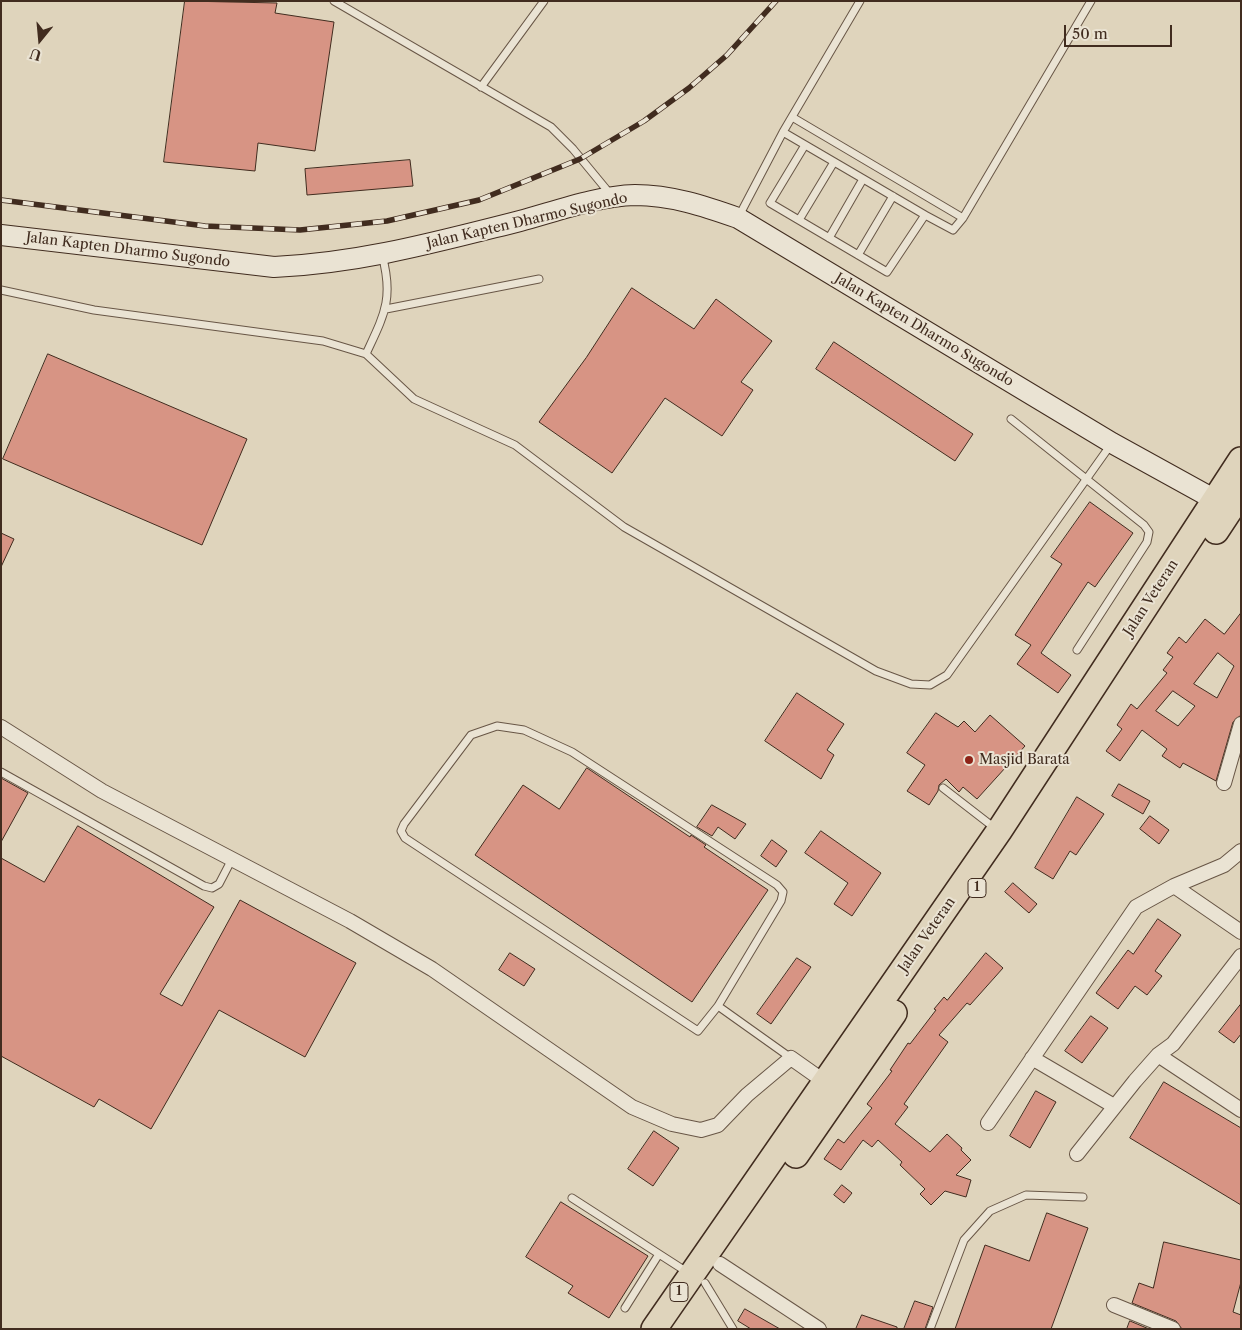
<!DOCTYPE html>
<style>
body{margin:0}
#map{position:relative;width:1242px;height:1330px;overflow:hidden;background:#dfd4bc;font-family:"Libre Caslon Text",serif}
canvas{display:block}
.frame{position:absolute;inset:0;border:2px solid #412c1f;pointer-events:none}
.north{position:absolute;left:15px;top:15px;width:50px;height:50px;-webkit-text-stroke:4px #eae3d3;paint-order:stroke;rotate:197deg;font-size:14px;font-weight:700;line-height:20px;text-align:center;color:#412c1f}
.north::after{content:'';display:block;margin:auto;width:18px;height:22px;background:#412c1f;clip-path:polygon(50% 0,100% 100%,50% 72%,0 100%)}
.scale{position:absolute;left:1064px;top:25px;width:108px;height:22px;box-sizing:border-box;border:2px solid #412c1f;border-top:0;padding-left:6px;font-size:15px;line-height:18px;white-space:nowrap;color:#412c1f;-webkit-text-stroke:4px #eae3d3;paint-order:stroke}
</style>
<div id="map">
<canvas width="1242" height="1330"></canvas>
<div class="frame"></div>
<div class="north">U</div>
<div class="scale">50 m</div>
</div>
<script>
const ctx = document.querySelector('canvas').getContext('2d');
ctx.lineJoin = 'round';
function fillPath(path, color) {
  ctx.fillStyle = color;
  ctx.fill(path, 'evenodd');
}
function strokePath(path, color, width, dash) {
  ctx.strokeStyle = color;
  ctx.lineWidth = width;
  ctx.lineCap = dash ? 'butt' : 'round';
  ctx.setLineDash(dash || []);
  ctx.stroke(path);
}
function drawText(font, color, halo, rows, align = 'center') {
  ctx.font = font + ' "Libre Caslon Text",serif';
  ctx.lineWidth = 4;
  ctx.setLineDash([]);
  ctx.textBaseline = 'middle';
  ctx.strokeStyle = halo;
  ctx.fillStyle = color;
  for (const [text, x, y, turn = 0] of rows) {
    ctx.save();
    ctx.translate(x, y);
    ctx.rotate((+turn || 0) * Math.PI / 180);
    ctx.textAlign = isNaN(turn) ? turn : align;
    if (halo) ctx.strokeText(text, 0, 0);
    ctx.fillText(text, 0, 0);
    ctx.restore();
  }
}
const building = new Path2D(`
 M185,1L277,3L275,13L334,22L315,151L258,143L255,171L164,162Z
 M410,160L413,186L307,195L305,169Z
 M632,288L694,329L716,299L772,341L741,382L753,390L722,436L665,398L612,473L539,422L586,358Z
 M834,342L973,434L955,461L816,369Z
 M48,354L247,439L202,545L3,459Z
 M1090,502L1133,533L1095,587L1088,582L1041,653L1071,675L1058,693L1017,664L1031,645L1015,635L1062,564L1051,557Z
 M1,533L14,539L1,567Z
 M1241,613V715L1233,722L1216,781L1183,763L1180,768L1162,756L1167,749L1142,730L1120,761L1106,751L1122,729L1117,725L1131,704L1137,709L1167,673L1163,670L1173,657L1167,653L1179,637L1186,643L1205,619L1224,634ZM1218,653L1234,666L1217,698L1194,684ZM1173,691L1195,706L1178,726L1156,711Z
 M797,693L844,724L827,750L834,755L821,779L765,741Z
 M936,713L958,727L964,721L975,732L990,715L1025,746L977,799L963,787L959,792L946,779L939,785L938,791L929,805L907,791L925,765L907,753Z
 M587,768L690,837L691,835L706,845L704,847L768,890L692,1002L475,855L523,785L559,809Z
 M1,778L28,793L1,842Z
 M1119,784L1150,801L1143,814L1112,796Z
 M1077,797L1104,814L1076,855L1070,851L1053,879L1035,868Z
 M712,805L746,824L735,839L718,827L712,836L697,827Z
 M1150,816L1169,830L1159,844L1140,829Z
 M78,826L214,907L160,994L182,1006L240,900L356,963L305,1057L219,1010L151,1129L99,1099L94,1107L1,1056V858L44,882Z
 M821,831L881,873L852,916L834,904L848,883L805,853Z
 M772,840L787,851L776,867L761,856Z
 M1013,883L1037,904L1029,913L1005,892Z
 M1158,919L1181,935L1155,971L1162,976L1147,995L1135,986L1118,1009L1096,993L1128,950L1133,954Z
 M510,953L535,969L524,986L499,970Z
 M986,953L1003,968L970,1005L967,1003L939,1035L948,1042L904,1104L908,1107L895,1124L930,1152L947,1134L962,1148L961,1150L971,1160L956,1175L971,1180L966,1197L945,1191L931,1205L920,1194L925,1189L900,1165L902,1162L878,1140L872,1147L863,1140L841,1170L824,1159L838,1139L844,1143L872,1108L867,1104L892,1071L890,1070L908,1043L910,1044L936,1010L934,1009L944,997L947,1000Z
 M797,958L811,967L771,1024L757,1014Z
 M1241,1004V1034L1234,1043L1219,1032Z
 M1091,1016L1108,1028L1082,1063L1065,1051Z
 M1164,1082L1241,1128V1205L1130,1138Z
 M1036,1091L1056,1102L1030,1148L1010,1136Z
 M654,1131L679,1148L653,1186L628,1169Z
 M842,1185L852,1193L844,1203L834,1195Z
 M561,1202L648,1256L609,1318L568,1293L573,1286L526,1257Z
 M1047,1213L1088,1228L1051,1329H955L985,1245L1029,1261Z
 M1164,1242L1241,1260V1282L1233,1312L1241,1315V1329H1182L1176,1321L1132,1303L1139,1283L1153,1288Z
 M915,1301L933,1307L925,1329H904Z
 M745,1309L780,1329H751L738,1321Z
 M862,1315L897,1327V1329H856Z
 M1130,1321L1149,1329H1127Z`);
const lane = new Path2D(`
 M334,1L551,127L573,149L611,195
 M481,87L544,1
 M792,117L963,218L1091,1
 M783,132L925,215L887,272L770,203L805,145
 M925,215L953,230L963,218
 M739,216L783,132L860,1
 M799,220L834,162
 M829,238L863,179
 M382,255C394,299 384,315 366,354L414,399L515,445L624,527L876,671L911,684L930,685L947,675L1112,443
 M858,255L893,196
 M1,290L94,310L323,341L366,354
 M386,309L539,279
 M1011,419L1144,525L1149,532L1147,542L1077,650
 M497,726L524,730L572,752L777,885L783,892L781,901L718,1006L698,1031L405,838L401,831L404,824L471,735Z
 M1,772L204,886L212,888L219,884L232,859
 M943,788L996,829
 M718,1006L791,1058
 M572,1198L687,1272
 M705,1283L733,1329
 M625,1308L659,1254
 M930,1329L964,1240L990,1211L1026,1195L1083,1197`);
const street = new Path2D(`
 M1,727L102,791L350,921L432,969L632,1107L672,1124L701,1130L718,1125L747,1095L791,1058L825,1082
 M1224,783L1241,724
 M1174,886L1241,932
 M1158,1055L1241,1110
 M1032,1058L1114,1106
 M988,1123L1136,907L1174,886L1224,865L1241,851
 M1077,1154L1135,1081L1158,1055L1173,1044L1241,956
 M720,1264L819,1329
 M1114,1305L1173,1329`);
const secondary = new Path2D(`
 M1,235L274,267C361,263 436,242 520,221C557,211 597,196 635,195C671,195 704,206 738,218L1112,443L1228,507`);
const highway = new Path2D(`
 M1216,531L1241,493
 M796,1155L894,1013
 M654,1329L999,831L1241,460`);
const rail = new Path2D(`
 M1,200L205,226L300,230L387,221L479,200L580,159L644,121L689,88L727,55L776,1`);
const markers = [
 [969,760,5,"#8f2418"]
];
const shields = [
 [977,888,18],
 [679,1292,18]
];
const shieldNames = [
 ["1",977,888],
 ["1",679,1292]
];
const streetNames = [
 ["Jalan Kapten Dharmo Sugondo",527,221,-13],
 ["Jalan Kapten Dharmo Sugondo",128,250,7],
 ["Jalan Kapten Dharmo Sugondo",924,330,31],
 ["Jalan Veteran",1151,598,-57],
 ["Jalan Veteran",927,935,-55]
];
const poiNames = [
 ["Masjid Barata",979,760]
];
fillPath(building, '#d79484');
strokePath(building, '#412c1f', 1);
strokePath(lane, '#685646', 9);
strokePath(street, '#685646', 16);
strokePath(secondary, '#412c1f', 22);
strokePath(highway, '#412c1f', 28);
strokePath(lane, '#eae3d3', 7);
strokePath(street, '#eae3d3', 14);
strokePath(secondary, '#eae3d3', 20);
strokePath(highway, '#dfd4bc', 25);
strokePath(rail, '#412c1f', 5.5);
strokePath(rail, '#eae3d3', 4, [11]);
for (const [x, y, r, color] of markers) {
  const dot = new Path2D();
  dot.arc(x, y, r, 0, 2 * Math.PI);
  ctx.fillStyle = color;
  ctx.fill(dot);
  strokePath(dot, '#eae3d3', 2);
}
for (const [x, y, w] of shields) {
  const box = new Path2D();
  box.roundRect(x - w / 2, y - 9.5, w, 19, 4);
  ctx.fillStyle = '#eae3d3';
  ctx.fill(box);
  strokePath(box, '#412c1f', 1);
}
drawText('bold 12px', '#412c1f', null, shieldNames);
drawText('14px', '#412c1f', '#eae3d3', streetNames);
drawText('14px', '#412c1f', '#eae3d3', poiNames, 'left');
</script>
